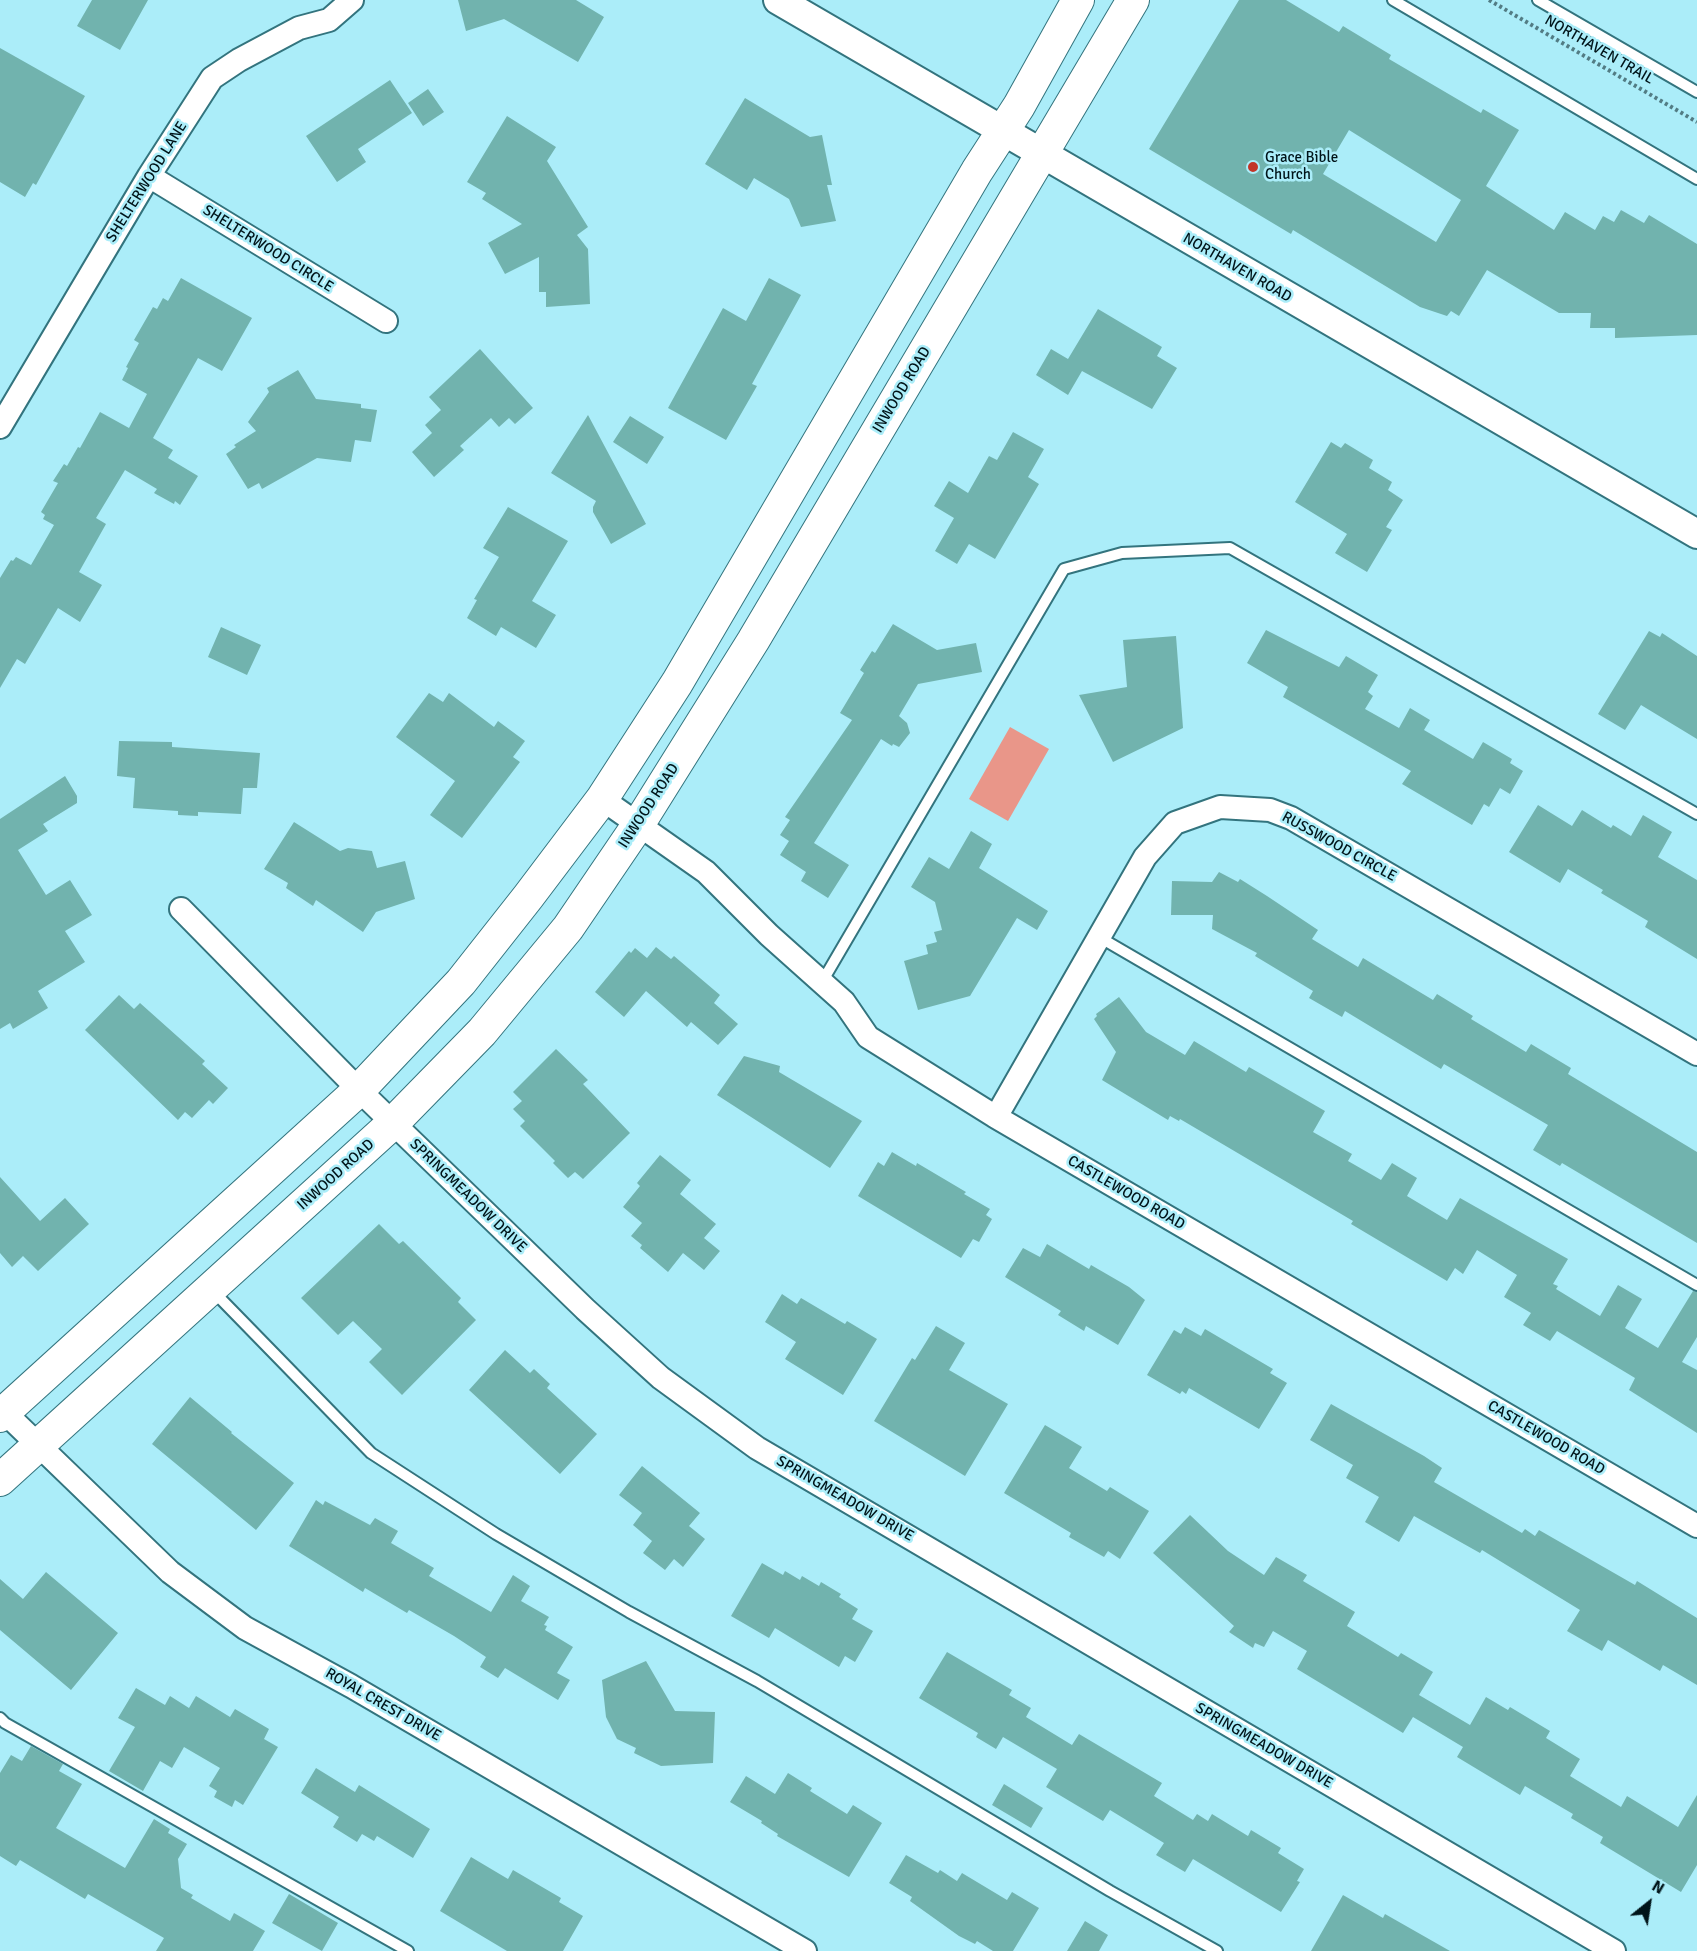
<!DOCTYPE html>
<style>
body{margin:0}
#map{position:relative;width:1697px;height:1951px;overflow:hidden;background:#abedf9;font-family:Signika,sans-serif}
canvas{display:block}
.north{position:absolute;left:1619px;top:1873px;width:60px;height:60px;-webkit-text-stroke:4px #abedf9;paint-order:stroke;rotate:30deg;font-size:16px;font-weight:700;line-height:24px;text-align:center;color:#001419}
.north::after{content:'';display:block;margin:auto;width:21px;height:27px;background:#001419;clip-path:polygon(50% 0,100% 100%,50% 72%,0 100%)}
</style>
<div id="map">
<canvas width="1697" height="1951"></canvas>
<div class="north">N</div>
</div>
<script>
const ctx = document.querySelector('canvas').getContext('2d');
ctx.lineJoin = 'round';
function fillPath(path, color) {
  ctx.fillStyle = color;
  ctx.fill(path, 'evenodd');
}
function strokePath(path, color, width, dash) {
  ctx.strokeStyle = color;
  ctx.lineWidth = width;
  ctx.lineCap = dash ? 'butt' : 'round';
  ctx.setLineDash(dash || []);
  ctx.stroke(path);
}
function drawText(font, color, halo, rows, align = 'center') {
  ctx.font = font + ' Signika,sans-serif';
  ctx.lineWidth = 5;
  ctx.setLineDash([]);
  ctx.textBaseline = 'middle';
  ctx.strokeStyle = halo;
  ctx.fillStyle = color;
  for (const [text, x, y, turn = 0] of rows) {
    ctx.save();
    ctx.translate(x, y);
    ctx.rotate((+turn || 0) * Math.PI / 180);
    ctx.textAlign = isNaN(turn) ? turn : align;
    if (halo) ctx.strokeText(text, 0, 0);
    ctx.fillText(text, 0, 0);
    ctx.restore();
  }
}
const green = new Path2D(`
 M1010,727L1049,749L1008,821L969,799Z`);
const building = new Path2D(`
 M92,0H148L120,50L77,26Z
 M458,0H576L604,17L578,62L504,19L466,31Z
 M1239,0H1286L1339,32L1343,26L1391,55L1389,59L1481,113L1483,109L1519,130L1486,186L1554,230L1565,212L1595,230L1603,216L1614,222L1621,210L1644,223L1649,215L1697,244V335L1615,338V328H1590L1591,313H1559L1487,270L1459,316L1451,311L1447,316L1420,307L1293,230L1291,234L1149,149ZM1349,130L1461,200L1436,242L1323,174Z
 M0,48L85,96L36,185L33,183L25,197L0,182Z
 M390,80L412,113L358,149L366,162L337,182L306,136Z
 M428,89L444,112L423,126L408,103Z
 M745,98L810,137L822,135L832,185H827L836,221L801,227L789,199L754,178L747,190L705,164Z
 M507,116L556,147L547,161L588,227L577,235L588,249L590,304L546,307V292H539V257L505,274L488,243L522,224L482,199L486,193L467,182Z
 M181,278L252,318L222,371L198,358L153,438L173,450L168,458L198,476L180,505L175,501L174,504L154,493L157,489L125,470L96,518L106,524L79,572L102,585L80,622L58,608L25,664L17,659L0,688V578L11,560L13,561L16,557L31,565L54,525L43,519L45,515L41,512L58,483L53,481L64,464L67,466L78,447L80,448L100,412L129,428L147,394L122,380L128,368L126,367L139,343L134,340L153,307L157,309L163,298L168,301Z
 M769,278L801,295L752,384L757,386L726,440L668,408L723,308L746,321Z
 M1098,309L1162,347L1157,356L1177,368L1152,409L1082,371L1068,395L1036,375L1051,349L1068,359Z
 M480,349L533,408L515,424L509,418L499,427L491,418L460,446L464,450L434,477L412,452L432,433L425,425L441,410L429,397Z
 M298,370L316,399L361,404V408L377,410L371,442L355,440L351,462L317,458L262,489L259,483L248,489L226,454L236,447L234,445L256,431L248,422L269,392L267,388Z
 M588,415L646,524L611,544L593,512V507L596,501L551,473Z
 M630,416L664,437L647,464L613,442Z
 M1013,432L1044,449L1028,477L1039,484L995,559L969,544L957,564L935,551L954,518L934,506L949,481L968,493L989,456L997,460Z
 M1331,442L1341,448L1345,443L1373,460L1369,468L1392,482L1388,490L1403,500L1386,527L1392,530L1367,572L1335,553L1347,534L1295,502Z
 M508,507L568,541L532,601L556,615L536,648L501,627L496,636L467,618L477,600L474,599L499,557L483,548Z
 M893,624L937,650L976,643L982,672L918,684L899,716L907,723L910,733L899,747L893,744L892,746L881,739L814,843L849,865L828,898L801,881L806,872L780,855L789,841L780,835L790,820L785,817L852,720L840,713L864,673L860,670L872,651L875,653Z
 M221,627L261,645L247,675L208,657Z
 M1266,630L1339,667L1346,656L1378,675L1368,692L1373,696L1365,709L1399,728L1410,708L1430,720L1424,730L1473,759L1483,742L1512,759L1510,763L1523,771L1510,794L1500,788L1489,807L1484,804L1472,825L1402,784L1411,771L1283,697L1288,687L1247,663Z
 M1649,631L1660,637L1662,633L1697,656V739L1641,705L1625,730L1598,714Z
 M1176,636L1183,728L1113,762L1079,695L1127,687L1123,640Z
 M429,693L443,702L449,693L494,727L498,721L525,741L513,757L520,762L462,838L430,815L455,781L396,737Z
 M119,741L172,742V747L260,753L257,788H243L241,814L198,812V816L178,815V811L133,808L135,778L117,776Z
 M65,776L77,796V803L43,824L48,831L18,850L46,895L70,880L92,915L65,931L85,962L38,991L48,1008L13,1029L10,1023L0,1029V819Z
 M1538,805L1572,826L1582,810L1611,828L1613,825L1631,836L1643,815L1672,832L1658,857L1697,880V959L1645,927L1648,921L1601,893L1603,890L1568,869L1560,883L1509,852Z
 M294,822L340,851L348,848L372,851L377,868L405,861L415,899L376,912L363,932L316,900L313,906L286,888L288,883L264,869Z
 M971,831L992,844L979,868L1048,911L1037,930L1017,918L970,996L918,1010L904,961L928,954L926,945L937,942L934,932L942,930L935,902L911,887L929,857L949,869Z
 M1219,872L1238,882L1240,879L1267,896L1318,930L1312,939L1358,967L1363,958L1433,1000L1437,994L1473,1016L1471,1019L1526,1052L1531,1044L1571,1068L1568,1074L1697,1152V1243L1562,1163L1560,1166L1533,1150L1548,1125L1444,1064L1441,1069L1345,1011L1342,1017L1309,998L1313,991L1255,956L1257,953L1212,929L1213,915H1171L1172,881L1212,882Z
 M656,947L671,959L674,956L720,995L714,1003L738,1024L718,1045L691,1022L687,1027L646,991L624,1017L595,992L629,951L631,953L635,948L647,958Z
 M119,995L134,1009L140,1003L205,1061L202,1064L228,1088L213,1104L209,1100L192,1118L185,1112L178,1120L85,1030Z
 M1119,997L1146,1032L1185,1055L1194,1041L1246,1072L1249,1067L1325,1111L1313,1132L1352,1154L1348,1161L1381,1180L1392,1163L1417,1178L1407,1196L1447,1220L1460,1198L1568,1259L1553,1284L1558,1286L1556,1289L1600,1316L1618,1285L1642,1299L1625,1328L1658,1348L1693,1291L1697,1292V1337L1682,1362L1697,1370V1433L1629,1390L1635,1378L1557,1331L1550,1341L1523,1325L1531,1313L1504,1297L1517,1275L1477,1250L1463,1274L1455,1268L1447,1281L1351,1224L1353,1221L1180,1119L1179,1121L1170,1116L1168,1120L1102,1080L1116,1052L1094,1019L1097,1016L1096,1014Z
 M556,1049L588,1080L583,1084L588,1089L630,1133L583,1179L575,1172L568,1178L553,1163L555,1161L520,1126L525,1121L513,1109L522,1101L513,1092Z
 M744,1056L780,1066L779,1072L862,1121L830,1168L717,1095Z
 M892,1152L916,1166L917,1163L966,1192L964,1194L990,1209L986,1215L992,1219L979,1242L973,1239L961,1258L858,1196L878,1162L884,1166Z
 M660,1155L691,1180L680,1194L716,1224L704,1238L720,1251L704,1270L683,1253L668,1272L640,1248L642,1245L631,1236L642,1223L623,1207L640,1186L637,1183Z
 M0,1177L40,1221L65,1198L89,1224L38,1271L23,1256L12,1267L0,1253Z
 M379,1224L399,1244L403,1241L461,1298L458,1302L476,1320L402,1395L369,1362L382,1349L353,1321L338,1335L301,1298Z
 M1047,1244L1089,1269L1091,1265L1129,1287L1145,1300L1118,1345L1086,1326L1084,1331L1058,1315L1061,1311L1005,1277L1023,1248L1040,1257Z
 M782,1294L797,1304L801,1298L845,1324L847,1321L877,1339L843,1395L785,1359L796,1342L765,1322Z
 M936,1326L965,1343L949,1370L1008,1404L965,1476L874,1421L912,1358L915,1360Z
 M1185,1327L1201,1336L1205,1329L1273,1369L1270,1373L1287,1383L1259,1429L1189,1388L1186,1394L1182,1391L1180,1394L1147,1375L1174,1330L1181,1334Z
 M505,1350L530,1373L534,1369L550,1384L547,1388L597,1434L560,1474L469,1390Z
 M190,1397L232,1432L231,1433L294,1483L256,1530L152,1444Z
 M1331,1404L1424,1456L1442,1468L1434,1482L1522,1533L1525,1529L1535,1536L1539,1530L1635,1585L1637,1581L1697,1618V1685L1663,1665L1660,1671L1608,1640L1602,1651L1567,1631L1580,1610L1482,1550L1480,1553L1414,1516L1399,1542L1365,1522L1379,1497L1346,1478L1353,1465L1310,1440Z
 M1045,1425L1082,1447L1069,1468L1107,1491L1110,1487L1149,1511L1120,1559L1108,1551L1104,1557L1069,1537L1071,1533L1004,1493Z
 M642,1466L700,1513L689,1526L705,1539L683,1567L674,1559L665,1570L643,1553L652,1541L633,1525L642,1513L619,1495Z
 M316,1500L323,1505L325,1501L370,1525L375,1518L398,1531L391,1543L434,1568L429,1576L491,1612L513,1575L530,1586L521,1601L549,1617L544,1625L547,1626L545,1630L573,1647L557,1673L570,1680L558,1700L505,1668L498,1678L480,1667L486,1657L454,1636L409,1610L407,1613L365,1588L363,1592L289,1546Z
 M1190,1515L1228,1551L1264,1575L1276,1557L1307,1575L1303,1581L1355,1612L1347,1626L1398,1657L1401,1653L1433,1672L1419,1695L1470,1725L1486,1697L1508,1710L1510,1707L1550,1731L1546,1738L1580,1759L1570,1776L1621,1807L1627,1796L1678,1827L1697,1795V1865L1681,1892L1600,1843L1603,1837L1571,1818L1573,1814L1525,1786L1520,1795L1457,1757L1463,1747L1413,1717L1403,1733L1297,1669L1307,1651L1273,1631L1264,1647L1255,1643L1253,1648L1229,1632L1234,1626L1153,1553Z
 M762,1563L783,1575L785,1571L800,1580L802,1576L819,1586L821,1582L841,1594L839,1597L858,1609L852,1619L873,1631L855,1662L845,1656L839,1667L775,1628L769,1638L731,1616Z
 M46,1572L118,1633L71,1690L0,1630V1579L23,1599Z
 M947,1652L1012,1690L1009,1695L1031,1708L1026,1717L1072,1745L1079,1734L1162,1783L1154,1796L1193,1820L1197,1814L1208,1821L1212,1814L1248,1836L1251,1830L1281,1848L1278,1853L1304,1869L1297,1881L1300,1882L1281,1912L1193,1859L1185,1872L1156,1855L1164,1843L1110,1810L1103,1821L1046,1787L1057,1769L1003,1737L996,1749L976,1737L978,1733L919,1698Z
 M646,1661L675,1711L715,1712L713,1763L661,1766L634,1753L636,1748L617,1739L606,1717L602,1680Z
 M136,1688L165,1705L170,1696L189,1708L196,1696L230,1717L235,1709L269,1729L264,1739L278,1747L243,1805L235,1800L232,1807L214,1797L217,1791L209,1786L220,1768L184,1747L172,1768L160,1761L143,1791L109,1771L135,1727L118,1718Z
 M31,1746L63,1764L59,1771L82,1784L56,1828L125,1868L154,1819L170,1829L168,1833L187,1844L178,1859L181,1888L193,1895L191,1898L230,1921L234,1913L265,1931L253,1951H156L164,1938L88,1894L85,1899L20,1860L16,1866L0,1856V1773L11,1755L22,1761Z
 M316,1768L355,1792L359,1785L430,1829L413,1858L377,1836L374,1841L362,1834L357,1842L333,1827L339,1817L301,1793Z
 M788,1773L812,1788L810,1791L847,1814L853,1805L882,1823L849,1877L777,1836L778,1834L761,1823L762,1821L730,1802L746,1776L775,1794Z
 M1004,1784L1043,1808L1031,1828L992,1805Z
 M906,1855L938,1873L940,1870L957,1881L962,1873L1007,1900L1012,1892L1039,1908L1013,1951H993L977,1941L975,1944L959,1936L910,1901L912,1897L889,1883Z
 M471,1857L508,1879L513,1870L561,1898L559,1902L583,1916L563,1951H507L440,1911Z
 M289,1894L338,1923L322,1951L272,1923Z
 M1343,1895L1383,1918L1385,1914L1450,1951H1311Z
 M1085,1921L1108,1935L1099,1951H1067Z`);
const path = new Path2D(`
 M1489,0L1697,122`);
const service = new Path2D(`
 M1393,0L1697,179
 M1538,0L1697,92
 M1099,937L1697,1285
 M822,982L1064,569L1122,553L1230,548L1697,814
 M213,1291L371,1453L496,1534L629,1612L757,1681L1110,1891L1217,1951
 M0,1718L5,1723L408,1951`);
const minor = new Path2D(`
 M149,176L386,321
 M0,427L149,176L212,78L239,60L299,28L329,20L352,0
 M602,799L706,872L769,935L844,1002L868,1037L996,1117L1697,1526
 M181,909L359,1090L585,1309L661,1378L757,1448L1614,1951
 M996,1117L1145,857L1175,823L1220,807L1270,810L1291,818L1697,1054
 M0,1408L170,1572L245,1628L351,1686L805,1951`);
const tertiary = new Path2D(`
 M778,0L1697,534`);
const secondary = new Path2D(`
 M0,1416L359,1090L461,982L528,897L602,799L677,683L977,171L1019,106L1078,0
 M0,1480L393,1123L482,1032L568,928L638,825L753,641L1133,0`);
const markers = [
 [1253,167,6,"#c23528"]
];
const streetNames = [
 ["NORTHAVEN TRAIL",1599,50,30],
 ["SHELTERWOOD LANE",147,182,-58],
 ["SHELTERWOOD CIRCLE",268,249,32],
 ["NORTHAVEN ROAD",1237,268,30],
 ["INWOOD ROAD",902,390,-59],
 ["INWOOD ROAD",649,806,-57],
 ["RUSSWOOD CIRCLE",1339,847,29],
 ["INWOOD ROAD",336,1175,-42],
 ["CASTLEWOOD ROAD",1126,1193,30],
 ["SPRINGMEADOW DRIVE",468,1196,44],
 ["CASTLEWOOD ROAD",1546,1438,30],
 ["SPRINGMEADOW DRIVE",845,1499,30],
 ["ROYAL CREST DRIVE",383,1705,30],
 ["SPRINGMEADOW DRIVE",1264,1746,30]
];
const poiNames = [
 ["Grace Bible",1265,158],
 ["Church",1265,175]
];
fillPath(green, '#e99689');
fillPath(building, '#71b3ae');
strokePath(service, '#33747e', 14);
strokePath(minor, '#33747e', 26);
strokePath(tertiary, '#33747e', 32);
strokePath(secondary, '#33747e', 34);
strokePath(path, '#527c84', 4, [3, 3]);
strokePath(service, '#fff', 10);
strokePath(minor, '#fff', 22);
strokePath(tertiary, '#fff', 28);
strokePath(secondary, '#fff', 32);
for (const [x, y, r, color] of markers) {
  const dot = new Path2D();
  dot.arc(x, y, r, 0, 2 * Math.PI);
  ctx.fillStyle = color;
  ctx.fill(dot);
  strokePath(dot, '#abedf9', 2);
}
drawText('15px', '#001419', '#abedf9', streetNames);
drawText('15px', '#001419', '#abedf9', poiNames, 'left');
</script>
